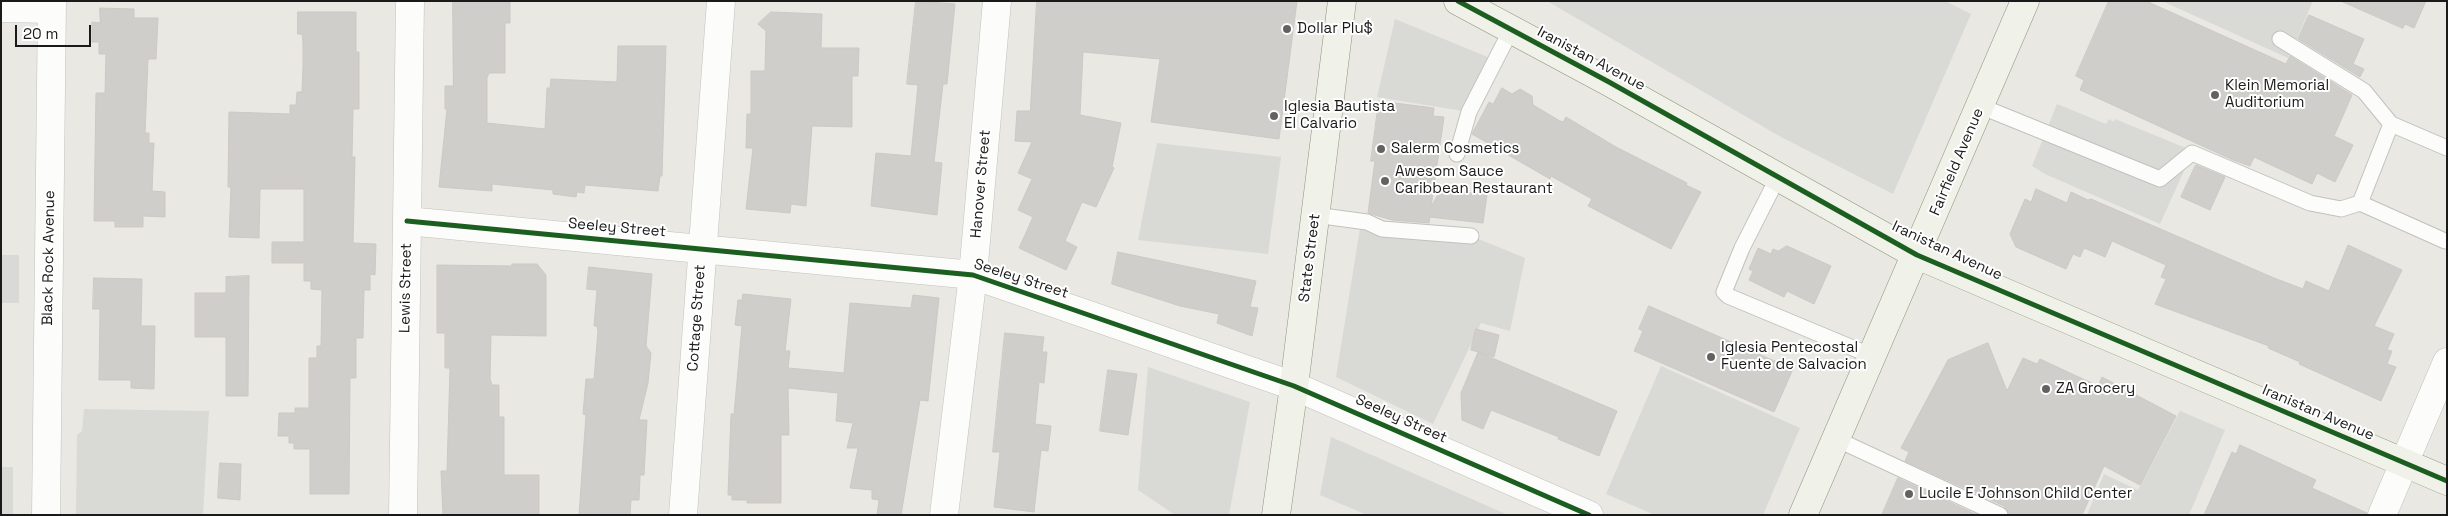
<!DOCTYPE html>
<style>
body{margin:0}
#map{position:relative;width:2448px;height:516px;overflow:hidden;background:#e9e8e3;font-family:"Space Grotesk",sans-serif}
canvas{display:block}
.frame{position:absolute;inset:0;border:2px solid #1a1a1a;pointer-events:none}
.scale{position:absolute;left:15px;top:25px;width:76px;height:22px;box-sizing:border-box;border:2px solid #1a1a1a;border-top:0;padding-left:6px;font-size:15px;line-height:18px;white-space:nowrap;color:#1a1a1a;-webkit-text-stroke:4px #fff;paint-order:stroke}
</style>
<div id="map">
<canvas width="2448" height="516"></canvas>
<div class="frame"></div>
<div class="scale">20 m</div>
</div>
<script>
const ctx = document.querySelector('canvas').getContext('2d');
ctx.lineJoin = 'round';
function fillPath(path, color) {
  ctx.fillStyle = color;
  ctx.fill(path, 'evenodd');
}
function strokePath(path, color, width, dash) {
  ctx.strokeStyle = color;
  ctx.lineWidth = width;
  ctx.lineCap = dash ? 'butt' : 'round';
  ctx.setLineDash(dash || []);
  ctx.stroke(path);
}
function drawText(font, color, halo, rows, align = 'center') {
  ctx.font = font + ' "Space Grotesk",sans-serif';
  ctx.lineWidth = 4;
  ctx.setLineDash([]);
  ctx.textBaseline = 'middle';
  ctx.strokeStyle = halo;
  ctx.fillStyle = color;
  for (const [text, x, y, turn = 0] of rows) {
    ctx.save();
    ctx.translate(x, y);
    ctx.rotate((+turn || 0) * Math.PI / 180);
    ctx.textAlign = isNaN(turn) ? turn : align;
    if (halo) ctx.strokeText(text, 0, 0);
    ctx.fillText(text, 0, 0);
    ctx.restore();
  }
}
const parking = new Path2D(`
 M1547,1H1945L1971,14L1893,194L1781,137Z
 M2162,1H2313L2288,58Z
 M1395,19L1495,60L1469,112L1377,97Z
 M2057,104L2106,124L2109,119L2114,122L2115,119L2193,151L2160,224L2045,174L2032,166Z
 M1157,143L1281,157L1268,254L1138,240Z
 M1361,222L1471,236L1525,258L1510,331L1481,323L1433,424L1336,377Z
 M1,255H19V303H1Z
 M1661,366L1800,428L1763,515H1655L1606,494Z
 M1148,367L1250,402L1229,515H1175L1138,490Z
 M84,409L209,411L203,515H76L77,435L82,431Z
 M2180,411L2225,430L2189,515H2087L2104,474L2138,490Z
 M1331,437L1508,515H1367L1320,495Z
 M1,467H13V515H1Z`);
const building = new Path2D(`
 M453,1H510V23H505V73H489L487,78V123L545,129L547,88H550L551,79L617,82L618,46H666L662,176H660L658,191L585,185L584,193L577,192L576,197L553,194V190L492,184V191L439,187L447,109H445V86H453Z
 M916,1L955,4L947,84H943L934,162L942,163L937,215L871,206L876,153L911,156L918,85L907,84Z
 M1037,1H1297L1279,139L1151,122L1160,59L1083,52L1080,115L1121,123L1112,167L1114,168L1096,207L1082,202L1065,241L1077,247L1066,270L1019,248L1033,217L1018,210L1032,179L1018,173L1032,142L1015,141L1017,111H1030Z
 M2109,1H2146L2286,64L2290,56L2352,95L2334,136L2353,145L2335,182L2317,173L2312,184L2254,157L2250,166L2233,160L2080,90L2084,80L2076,76Z
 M2341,1H2426L2414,28L2405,24L2403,28Z
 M100,8L134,9V18H158L156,59H148L145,133H149V143H154L152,191L165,192V217L143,216V227H115V221H94L96,93H105L106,54H99V42H92V22L100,23Z
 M298,12H356V52H359V109H353L352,157H355L353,243L376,244L375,275L370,274V290H364L363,338H356V378H350L349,494H310V449H294V443H289V436H278L279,413H295V408H309V358H317V346H321L322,290L311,289V281H304V263H272V242H304V189H260L259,238L229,237L231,187H228L229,112L290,114V105H296L297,92H302L303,67V42L302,34H298Z
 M771,12L822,14L821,48H859L858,76H852V127L812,126L806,206L791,204L790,213L746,209L753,148H746L747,114H751V71H765L766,31L758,24Z
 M2309,15L2364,39L2353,64L2364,69L2360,77L2298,39Z
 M1502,88L1512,94L1520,89L1532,96L1533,105L1560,121L1563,122L1566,117L1616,147L1687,183L1686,185L1701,192L1671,249L1588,206L1592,199L1551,176L1550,179L1472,134L1489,102L1493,104Z
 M1379,101L1434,108L1433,116L1444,117L1431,207L1441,189L1487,195L1483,223L1430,217L1429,223L1392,220L1368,213L1375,161H1371Z
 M2196,165L2225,177L2210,210L2181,197Z
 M2036,189L2067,203L2071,192L2088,200L2091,199L2274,278L2303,289L2306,281L2329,291L2348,245L2402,270L2374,326L2394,334L2387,350L2392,351L2387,364L2396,367L2381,401L2299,364L2300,362L2268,348L2269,346L2155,304L2166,279L2161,277L2166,265L2112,241L2105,257L2084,248L2080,257L2073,254L2066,269L2016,247L2010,234L2025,199L2031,202Z
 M1787,246L1831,266L1814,304L1787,291L1784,297L1749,280L1753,271L1749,269L1758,248L1771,254L1773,249L1778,251Z
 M1118,252L1256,281L1250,307L1258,308L1252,336L1217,323L1219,314L1180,306L1112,284Z
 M512,264H537L546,275V336L491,335L490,379L492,385H499V417H504V475H539V515H443L441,471H447L450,368H445V333H437V265L512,266Z
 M589,267L652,274L646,346L651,353L648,383L639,420H647L644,475H640L639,500H631L630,515H579L586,415L583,414L586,379H594L598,331L597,326H594L597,290L587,289Z
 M249,276L248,396H226V337H195V293H226V277Z
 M94,278L142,279L141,326H155L154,389L131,388V380H99L100,309H93Z
 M743,294L791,299L785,351H790L788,368L844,373L850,303L911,308L913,295L939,298L928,401L920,400L901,515H877L879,500L872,499V490L850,488L858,448H847L853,423L836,421L838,393L788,388L789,435H781V503H747V500H732V495H728L731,414H734L742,326L735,325L738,300H742Z
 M1649,306L1793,369L1774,412L1634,351L1643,331L1639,329Z
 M1476,329L1499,335L1494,357L1478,352L1617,411L1599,456L1558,439L1559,437L1491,410L1483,429L1462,420L1461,393L1478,352L1471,350Z
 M1005,333L1044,337L1042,352H1047L1044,383L1039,382L1035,424L1051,426L1048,451L1041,450L1034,512L994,507L1000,452H993Z
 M1988,343L2007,391L2023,358L2037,364L2040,359L2098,386L2102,377L2176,416L2140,485L2104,466L2082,515H2009L2004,506L1905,461L1909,452L1901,448L1948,360Z
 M1108,370L1137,374L1128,435L1100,431Z
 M2240,445L2316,480L2312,488L2367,513V515H2204L2232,452L2236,454Z
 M220,463L241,464L240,500L218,498Z
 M1898,478L1977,515H1882Z`);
const lane = new Path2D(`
 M2280,39L2364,91L2391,124L2447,148
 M1980,106L2160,179L2192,153L2310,203L2341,209L2360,203L2391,124
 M1457,154L1469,112L1511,30
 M1778,177L1742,248L1724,292L1728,296L1872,356
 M2360,203L2445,241
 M1315,215L1367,222L1382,229L1471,236
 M1836,439L2000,515`);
const street = new Path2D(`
 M1,8L51,9
 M407,221L973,275L1294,386L1589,515
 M46,515L52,1
 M403,515L410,1
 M683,515L721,1
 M944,515L973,275L997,1
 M2382,515L2447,362`);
const secondary = new Path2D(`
 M1458,1L1609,82L1917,255L2447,481
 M1276,515L1294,386L1342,1
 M1803,515L2025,1`);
const cycleway = new Path2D(`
 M1458,1L1609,82L1917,255L2447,481
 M407,221L973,275L1294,386L1589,515`);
const markers = [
 [1287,29,5,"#626260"],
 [2215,95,5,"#626260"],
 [1274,116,5,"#626260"],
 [1381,149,5,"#626260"],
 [1385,181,5,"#626260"],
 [1711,357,5,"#626260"],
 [2046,389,5,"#626260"],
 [1909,494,5,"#626260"]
];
const poiNames = [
 ["Dollar Plu$",1297,29],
 ["Klein Memorial",2225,86],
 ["Auditorium",2225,103],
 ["Iglesia Bautista",1284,107],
 ["El Calvario",1284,124],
 ["Salerm Cosmetics",1391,149],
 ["Awesom Sauce",1395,172],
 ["Caribbean Restaurant",1395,189],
 ["Iglesia Pentecostal",1721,348],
 ["Fuente de Salvacion",1721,365],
 ["ZA Grocery",2056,389],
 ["Lucile E Johnson Child Center",1919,494]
];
const streetNames = [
 ["Iranistan Avenue",1591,59,28],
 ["Fairfield Avenue",1957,162,-67],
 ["Hanover Street",981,184,-85],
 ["Seeley Street",617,228,5],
 ["Iranistan Avenue",1947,251,25],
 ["Black Rock Avenue",49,258,-89],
 ["State Street",1310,258,-83],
 ["Seeley Street",1021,279,18],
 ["Lewis Street",406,288,-89],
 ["Cottage Street",697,318,-86],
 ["Iranistan Avenue",2318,413,23],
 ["Seeley Street",1401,419,24]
];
fillPath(parking, '#d9d9d6');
fillPath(building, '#cfceca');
strokePath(building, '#ccc9c4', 1);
strokePath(lane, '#c1c1bf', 17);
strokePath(street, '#c1c1bf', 29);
strokePath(secondary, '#8e927c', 29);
strokePath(lane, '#fcfcfb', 15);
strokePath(street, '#fcfcfb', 28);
strokePath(secondary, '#f0f1e8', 28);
strokePath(cycleway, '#1b5e20', 5);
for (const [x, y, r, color] of markers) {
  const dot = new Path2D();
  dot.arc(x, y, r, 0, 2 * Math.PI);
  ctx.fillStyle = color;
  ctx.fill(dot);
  strokePath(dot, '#fff', 2);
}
drawText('15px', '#1a1a1a', '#fff', poiNames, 'left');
drawText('15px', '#1a1a1a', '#fff', streetNames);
</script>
